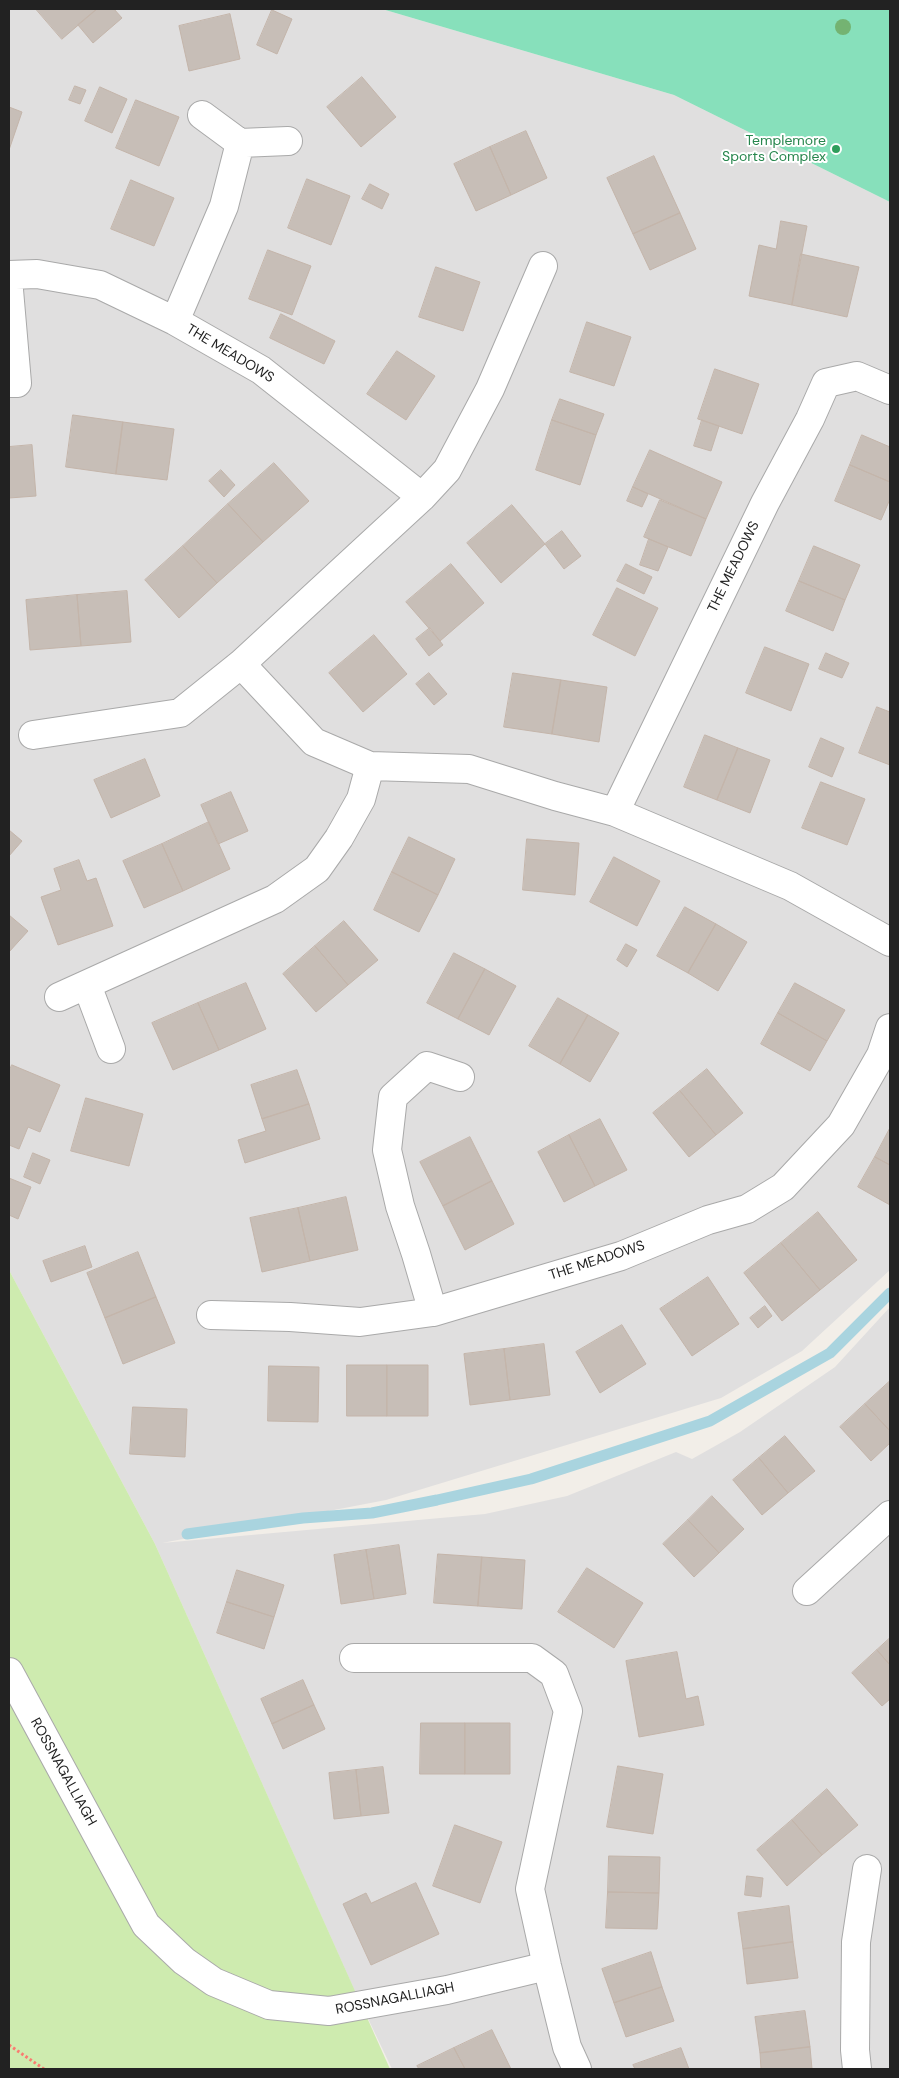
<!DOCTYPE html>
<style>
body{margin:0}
#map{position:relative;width:899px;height:2078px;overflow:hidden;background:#f2eee8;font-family:"DM Sans",sans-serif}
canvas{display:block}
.frame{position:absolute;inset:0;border:10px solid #222;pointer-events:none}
</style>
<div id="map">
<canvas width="899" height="2078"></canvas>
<div class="frame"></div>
</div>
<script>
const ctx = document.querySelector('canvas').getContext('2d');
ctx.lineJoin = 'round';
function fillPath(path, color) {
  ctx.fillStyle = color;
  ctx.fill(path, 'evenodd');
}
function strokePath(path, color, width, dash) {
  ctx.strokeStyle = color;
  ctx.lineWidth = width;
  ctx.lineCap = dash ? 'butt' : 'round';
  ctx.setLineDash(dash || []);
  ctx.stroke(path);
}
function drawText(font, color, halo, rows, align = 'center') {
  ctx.font = font + ' "DM Sans",sans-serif';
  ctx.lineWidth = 4;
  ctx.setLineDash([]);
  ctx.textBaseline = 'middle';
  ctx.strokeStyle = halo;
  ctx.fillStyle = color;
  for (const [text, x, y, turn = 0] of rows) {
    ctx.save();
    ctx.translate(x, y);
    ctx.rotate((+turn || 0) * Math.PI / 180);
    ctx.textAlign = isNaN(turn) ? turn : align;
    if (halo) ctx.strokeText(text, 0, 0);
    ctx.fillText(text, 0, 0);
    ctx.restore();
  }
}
const residential = new Path2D(`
 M9,9H382L674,95L890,202V1270L802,1351L721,1398L386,1500L162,1543L485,1514L567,1496L676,1452L692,1459L740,1432L835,1367L890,1307V2069H392L354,1989L155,1544L9,1270Z`);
const grass = new Path2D(`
 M9,1270L155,1544L390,2069H9Z`);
const pitch = new Path2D(`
 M382,9H890V202L674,95Z`);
const stream = new Path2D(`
 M187,1534L303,1518L372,1513L437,1500L531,1479L710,1421L830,1353L890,1293`);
const building = new Path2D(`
 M36,9H97L62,39Z
 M97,9H114L122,18L93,43L78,25Z
 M272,10L292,19L277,54L257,45Z
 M230,14L240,59L189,71L179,26Z
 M362,77L396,117L361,147L327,107Z
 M75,86L86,90L80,104L69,100Z
 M100,87L127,99L112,133L85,121Z
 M136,100L179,117L159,166L116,148Z
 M9,107L22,112L9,150Z
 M526,131L547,178L511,195L490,147Z
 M490,147L511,195L476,211L454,164Z
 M654,156L680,213L633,234L607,178Z
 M307,179L350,196L331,245L288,228Z
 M131,180L174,198L154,246L111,229Z
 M370,184L389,194L382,209L362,199Z
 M680,213L696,249L650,270L633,234Z
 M781,221L807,226L792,305L749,296L759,245L776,249Z
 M268,250L311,266L292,315L249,299Z
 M801,254L859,267L847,317L792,305Z
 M436,267L480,282L463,331L419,317Z
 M281,314L335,341L324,364L270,338Z
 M587,322L631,337L614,386L570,372Z
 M397,351L435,376L406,420L367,394Z
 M715,369L759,384L742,434L698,419Z
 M560,399L604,414L596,435L552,420Z
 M73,415L123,422L116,474L66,467Z
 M552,420L596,435L580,485L536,470Z
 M702,420L719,426L711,451L694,446Z
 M123,422L174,429L167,480L116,474Z
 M862,435L890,447V482L850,465Z
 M32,445L36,496L9,498V447Z
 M650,450L722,482L706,519L633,487Z
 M274,463L309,501L263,542L228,504Z
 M850,465L890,482V499L881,520L835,501Z
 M221,470L235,485L224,497L209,481Z
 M633,487L648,494L642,507L627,501Z
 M660,500L706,519L691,556L644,537Z
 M228,504L263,542L217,583L183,546Z
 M512,505L545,544L501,583L467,543Z
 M562,531L581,556L564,569L545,544Z
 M649,539L668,547L658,571L640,565Z
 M183,546L217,583L179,618L145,580Z
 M814,546L860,565L845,600L799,581Z
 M451,564L484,603L440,641L406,602Z
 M626,564L652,577L644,594L617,581Z
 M799,581L845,600L833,631L786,611Z
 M617,588L658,608L635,656L593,635Z
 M127,591L131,642L81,646L77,595Z
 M77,595L81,646L30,650L26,600Z
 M430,628L443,645L429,656L416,639Z
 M374,635L407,674L363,712L329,673Z
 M765,647L809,664L791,711L746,693Z
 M826,653L849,663L842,678L819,669Z
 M429,673L447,694L434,705L416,684Z
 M513,673L561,680L552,734L504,727Z
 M561,680L607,687L599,742L552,734Z
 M877,707L890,712V765L859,753Z
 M705,735L738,748L717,800L684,787Z
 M821,738L844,748L832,777L809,767Z
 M738,748L770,760L750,813L717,800Z
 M145,759L160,796L111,818L94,780Z
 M821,782L865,799L847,845L802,828Z
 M231,792L248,831L218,844L201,805Z
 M209,822L230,869L183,891L162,844Z
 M9,830L22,841L9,856Z
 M409,837L455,859L438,895L392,872Z
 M527,839L579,843L575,895L523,890Z
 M162,844L183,891L144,908L123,861Z
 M614,857L660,881L637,926L590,902Z
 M79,860L87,881L96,878L113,926L58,945L41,897L61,890L54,869Z
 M392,872L438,895L419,932L374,910Z
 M685,907L716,924L688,973L657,956Z
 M9,915L28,931L9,952Z
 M344,921L378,960L348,985L315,946Z
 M716,924L747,942L718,991L688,973Z
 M626,944L637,950L627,967L617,960Z
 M315,946L348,985L316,1012L283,974Z
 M454,953L485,969L458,1019L427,1003Z
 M485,969L516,986L489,1035L458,1019Z
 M246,983L266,1029L219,1050L198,1003Z
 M795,983L845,1010L827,1041L778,1013Z
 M558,998L588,1015L560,1064L529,1046Z
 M198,1003L219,1050L173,1070L152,1023Z
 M778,1013L827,1041L810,1071L761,1044Z
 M588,1015L619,1033L590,1082L560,1064Z
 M12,1065L60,1085L40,1132L28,1127L19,1149L9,1145V1071Z
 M707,1069L743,1113L716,1135L680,1091Z
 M297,1070L309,1104L262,1119L251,1085Z
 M680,1091L716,1135L689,1157L653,1113Z
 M86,1098L143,1114L129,1166L71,1151Z
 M309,1104L320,1139L245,1163L238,1140L266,1131L262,1119Z
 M600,1119L627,1170L595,1186L569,1135Z
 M890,1128V1165L875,1157Z
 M569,1135L595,1186L564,1202L538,1152Z
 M470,1137L492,1181L443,1206L420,1162Z
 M33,1153L50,1160L40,1184L24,1177Z
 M875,1157L890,1165V1205L858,1187Z
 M9,1178L31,1187L18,1219L9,1215Z
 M492,1181L514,1224L465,1250L443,1206Z
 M346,1197L358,1250L310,1261L298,1208Z
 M298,1208L310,1261L262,1272L250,1218Z
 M818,1212L857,1260L820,1290L781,1243Z
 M781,1243L820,1290L782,1321L744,1273Z
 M85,1246L92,1267L51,1282L43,1261Z
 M138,1252L156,1297L105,1318L87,1273Z
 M708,1277L739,1324L692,1356L660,1309Z
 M156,1297L175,1343L123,1364L105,1318Z
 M765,1306L772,1316L758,1328L750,1318Z
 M622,1325L646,1364L600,1393L576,1352Z
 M544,1344L550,1395L510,1400L504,1349Z
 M504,1349L510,1400L470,1405L464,1354Z
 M347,1365H387V1416H347Z
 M387,1365H428V1416H387Z
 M269,1366L319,1367L318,1422L268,1421Z
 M890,1381V1431L865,1404Z
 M865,1404L890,1431V1443L871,1461L840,1427Z
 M133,1407L187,1409L185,1457L130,1454Z
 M785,1436L815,1471L788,1493L759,1458Z
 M759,1458L788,1493L762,1515L733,1480Z
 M712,1496L744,1529L719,1553L688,1520Z
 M688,1520L719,1553L694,1577L663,1544Z
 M399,1545L406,1594L374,1599L366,1550Z
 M366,1550L374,1599L341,1604L334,1555Z
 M438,1554L482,1557L478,1606L434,1603Z
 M482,1557L525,1560L522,1609L478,1606Z
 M587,1568L643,1603L614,1648L558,1612Z
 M237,1570L284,1585L274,1617L227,1602Z
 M227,1602L274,1617L264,1649L217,1633Z
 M890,1638V1665L877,1650Z
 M877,1650L890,1665V1699L882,1706L852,1673Z
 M677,1652L686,1699L698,1696L704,1725L639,1737L626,1661Z
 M303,1680L314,1705L272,1724L261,1699Z
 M314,1705L325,1729L283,1749L272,1724Z
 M421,1723H465V1774H420Z
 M465,1723H510V1774H465Z
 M618,1766L663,1774L653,1834L607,1827Z
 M383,1767L389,1813L361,1816L356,1770Z
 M356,1770L361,1816L334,1819L329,1773Z
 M827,1789L858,1825L822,1855L792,1820Z
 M792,1820L822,1855L787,1886L757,1850Z
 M455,1825L502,1842L480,1903L433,1886Z
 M609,1856L660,1857L659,1893L608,1892Z
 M747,1876L763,1878L761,1897L745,1895Z
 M416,1883L439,1934L371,1965L343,1904L366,1893L371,1903Z
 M608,1892L659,1893L657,1929L606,1928Z
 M789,1906L793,1942L743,1949L738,1913Z
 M793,1942L798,1978L747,1984L743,1949Z
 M651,1952L662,1987L614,2003L602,1969Z
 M662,1987L674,2021L626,2037L614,2003Z
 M805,2011L810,2047L760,2053L755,2017Z
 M492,2030L511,2069H465L454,2048Z
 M810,2047L812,2069H761L760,2053Z
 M454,2048L465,2069H419L417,2066Z
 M681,2048L689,2069H635L633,2065Z`);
const path = new Path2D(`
 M9,2045L44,2069`);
const minor = new Path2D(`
 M202,115L240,143L288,141
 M9,275L37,274L100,285L175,321L261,370L422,497
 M9,290L17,383H9
 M175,321L224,206L240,143
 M241,664L314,742L370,766L469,769L555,796L615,812L790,886L890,942
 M33,735L180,713L241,664L422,497L447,470L490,389L543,266
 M615,812L765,503L810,419L826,383L857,376L890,390
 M87,985L111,1049
 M59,997L275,899L317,869L339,838L361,799L370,766
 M433,1312L416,1254L400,1206L387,1150L393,1097L427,1066L460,1077
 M211,1315L290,1317L360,1322L433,1312L621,1256L708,1220L747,1209L783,1187L841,1125L881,1055L890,1028
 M807,1591L890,1515
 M354,1658H532L554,1674L568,1711L530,1889L547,1966L567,2047L577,2069
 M9,1672L146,1925L184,1961L214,1982L269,2005L329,2011L447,1990L547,1966
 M857,2069L855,2050L856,1942L867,1869`);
const trees = [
 [843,27]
];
const markers = [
 [836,149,5,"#2e9e5b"]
];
const leisureNames = [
 ["Templemore",826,141],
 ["Sports Complex",826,157]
];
const streetNames = [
 ["THE MEADOWS",230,354,31],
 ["THE MEADOWS",734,567,-64],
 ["THE MEADOWS",597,1261,-18],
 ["ROSSNAGALLIAGH",63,1772,61],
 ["ROSSNAGALLIAGH",395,1999,-11]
];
fillPath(residential, '#e0dfdf');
fillPath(grass, '#ceebaf');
fillPath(pitch, '#87e0bb');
strokePath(stream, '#a9d4df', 11);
fillPath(building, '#c7beb7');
strokePath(building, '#c4b5aa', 1);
strokePath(minor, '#a9a9a9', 30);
strokePath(path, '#fa7b71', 3, [2.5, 2.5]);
strokePath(minor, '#fff', 28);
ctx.fillStyle = '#74b372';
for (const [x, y] of trees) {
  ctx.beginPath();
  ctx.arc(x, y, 8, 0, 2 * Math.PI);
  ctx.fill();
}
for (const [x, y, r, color] of markers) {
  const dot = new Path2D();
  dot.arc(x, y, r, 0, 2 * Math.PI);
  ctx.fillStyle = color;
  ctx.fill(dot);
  strokePath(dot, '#fff', 2);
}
drawText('14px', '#27864d', '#fff', leisureNames, 'right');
drawText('14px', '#222', '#fff', streetNames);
</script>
